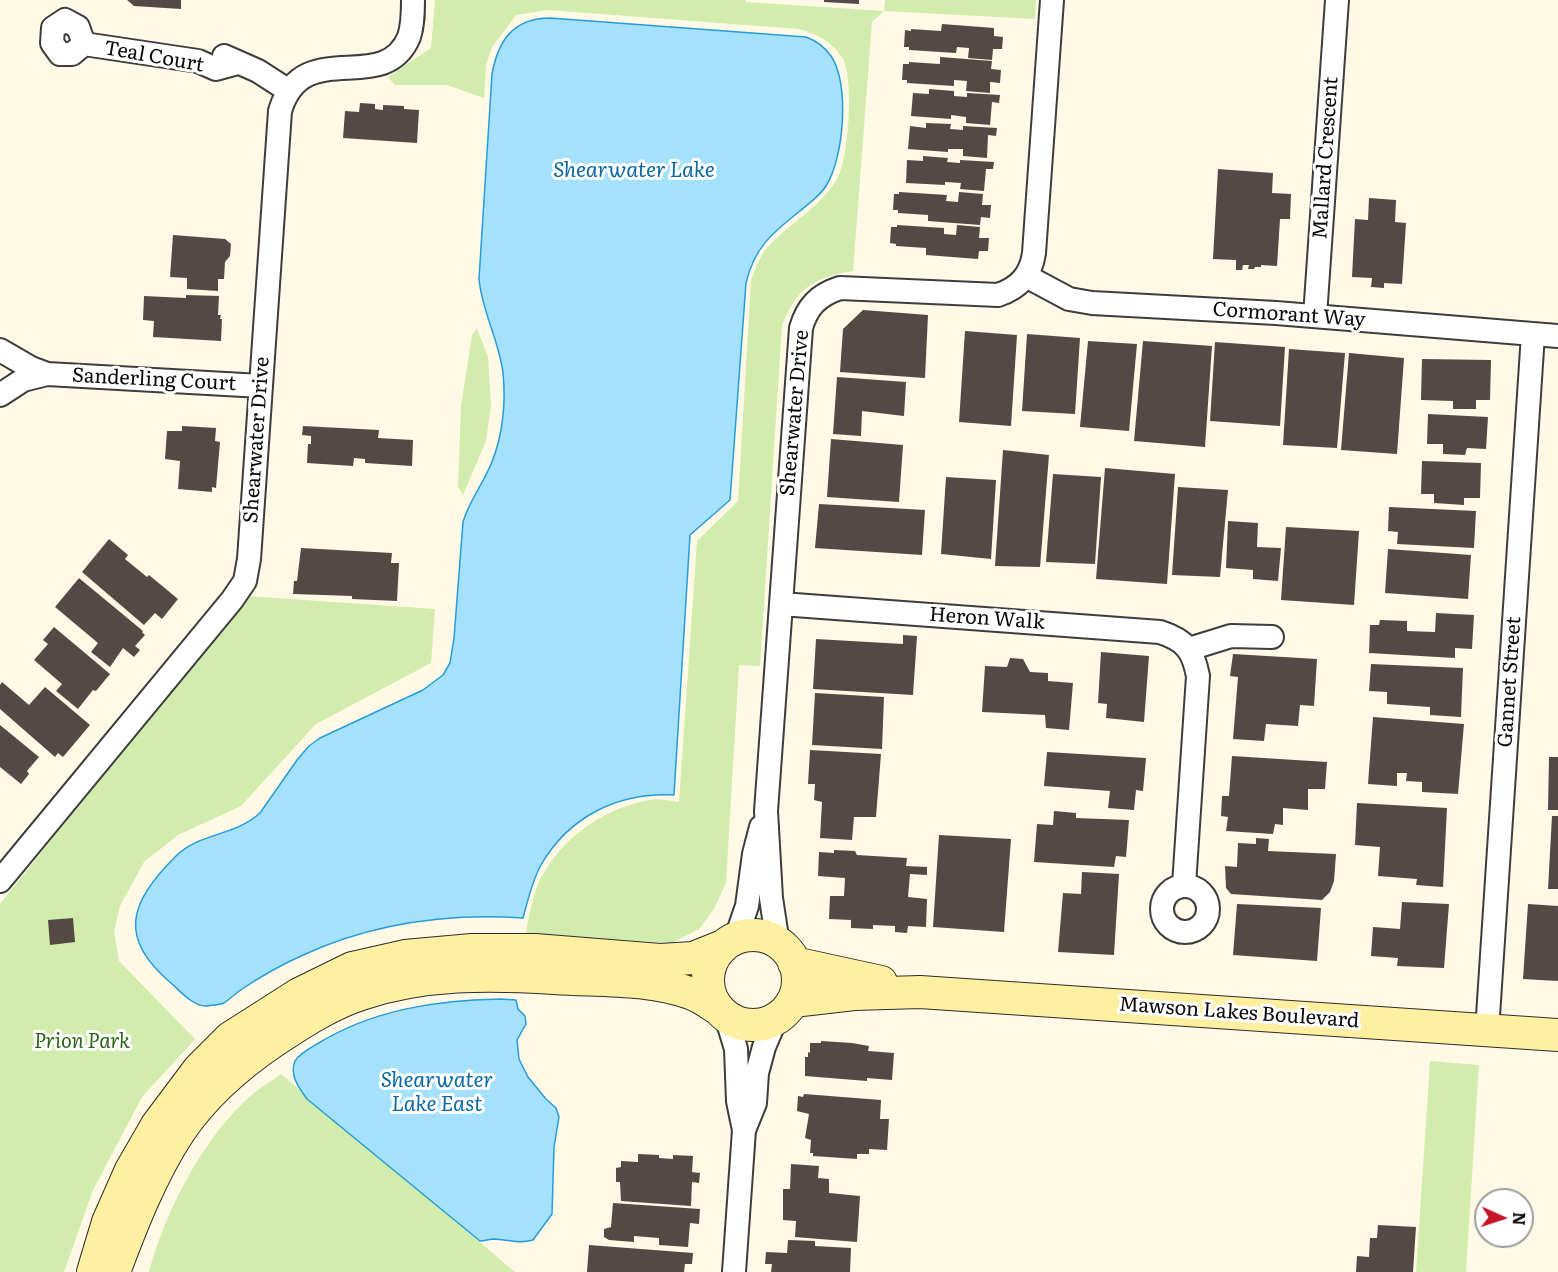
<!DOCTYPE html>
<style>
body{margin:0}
#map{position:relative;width:1558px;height:1272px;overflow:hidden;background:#fff9e6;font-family:Literata,serif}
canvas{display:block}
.north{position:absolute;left:1474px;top:1188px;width:60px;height:60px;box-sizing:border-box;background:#fff;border:2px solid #9d9d9d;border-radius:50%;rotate:93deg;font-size:16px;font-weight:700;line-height:24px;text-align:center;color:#0a0a0a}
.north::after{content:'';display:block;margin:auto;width:21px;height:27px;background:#c41729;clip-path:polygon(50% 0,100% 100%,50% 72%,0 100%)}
</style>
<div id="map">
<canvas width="1558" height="1272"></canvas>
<div class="north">N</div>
</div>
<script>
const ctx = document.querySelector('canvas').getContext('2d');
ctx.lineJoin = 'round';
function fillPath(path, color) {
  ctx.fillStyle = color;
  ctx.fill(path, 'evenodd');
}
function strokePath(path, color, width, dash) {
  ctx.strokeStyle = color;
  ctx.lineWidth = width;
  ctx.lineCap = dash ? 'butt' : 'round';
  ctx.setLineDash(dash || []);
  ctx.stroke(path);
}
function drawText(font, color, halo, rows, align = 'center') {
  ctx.font = font + ' Literata,serif';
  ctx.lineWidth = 6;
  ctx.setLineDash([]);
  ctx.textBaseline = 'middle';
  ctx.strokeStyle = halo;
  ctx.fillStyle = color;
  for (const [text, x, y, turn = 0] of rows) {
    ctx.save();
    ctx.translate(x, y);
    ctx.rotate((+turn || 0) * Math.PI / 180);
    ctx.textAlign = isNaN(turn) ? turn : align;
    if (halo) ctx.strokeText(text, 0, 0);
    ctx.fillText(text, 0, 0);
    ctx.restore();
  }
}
const green = new Path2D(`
 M435,0H745L746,2L884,11L885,0H1036L1035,19L884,11L872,22L853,271C813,278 798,287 782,325L760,666L739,665L726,883L714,909L699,929L672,943L526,934C529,916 532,896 540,880C562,836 608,805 657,799C664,799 672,802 679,802L697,541L738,501L751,281C755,270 759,257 767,248C788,224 818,209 836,181C849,163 854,79 843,59C833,42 817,34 799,29L548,10L516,15L492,47L486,65L484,98L447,85H395L388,77L431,48Z
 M477,328L488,357L491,405L486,441L463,495L458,487L461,406L472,335Z
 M246,596L435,609L431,663L316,724L241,806L178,835L144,862L120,906L114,931L119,961L195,1039L142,1097L93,1190L64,1272H0V904Z
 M1430,1061L1479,1065L1466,1272H1416Z
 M281,1074L515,1272H149C164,1215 200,1144 243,1103C254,1092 268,1083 281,1074Z`);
const water = new Path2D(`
 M550,18L806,37C817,41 824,46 831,56C850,83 844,158 826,186C820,196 809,203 800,211C772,233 754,248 746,283L730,500L690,535L674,795C619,792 569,816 541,865C532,881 528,900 523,918C446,913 372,923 301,956C281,965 260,977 242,989C236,993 230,999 224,1003C219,1005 211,1005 206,1006C193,1006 181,992 172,984C117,938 129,903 176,856C201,832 233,837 260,813L297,760L309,746L320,738L423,690L443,675L450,663L454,638L463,522C469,501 483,484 491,464C503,436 506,402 503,373C499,340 482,312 479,279L492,74C498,41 513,18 550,18Z
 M500,999L516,1000L518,1009L525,1016L526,1024L517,1040L519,1059L528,1077L546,1099L556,1108L559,1117L554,1147L552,1214L533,1240C519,1244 508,1240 494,1239C489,1239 485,1241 480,1241L307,1099C299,1088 289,1075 295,1061C299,1054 310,1048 317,1044C372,1010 436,1000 500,999Z`);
const building = new Path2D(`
 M127,0H181V9L134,6Z
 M824,0H859V4L824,2Z
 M942,24L994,28V36L1003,37L1002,49H993L992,60L968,58L969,48L957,47L956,53L909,50V47H904L905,30L911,31V29L941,31Z
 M940,57L992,61L991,69L1001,70L1000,83L990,82V93L966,91L967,81L954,80V86L907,83V80H902L903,64H909V62L940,64Z
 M929,89L954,91V96L967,97V93L1000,95L999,103L992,102L990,125L966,123V117L951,115V119L911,116L913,93L929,94Z
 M360,103L375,104V109L383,110V105L404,106V109L419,110L417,143L343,138L345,111L359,112Z
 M926,123L951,124L950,129L963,130V126L997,128L996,136L988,135L987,158L963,156V149H948V152L908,149L910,126L926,128Z
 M923,156L948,158L947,162L960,163V160L994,162L993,169H986L984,191L960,189L961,183L945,182V185L906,183L907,160L923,161Z
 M1218,169L1273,173L1272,193L1291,194L1290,219H1280L1277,266L1261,265V267H1255L1254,269H1248L1249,265H1243L1242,270H1236V260L1213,259Z
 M899,192L947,195L946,201L958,202L959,192L983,194L982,205H991L990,218L981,217L980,225L928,221V215L898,213V210H893L894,194H899Z
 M1369,198L1396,200L1395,222L1406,223L1402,284L1384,283V288L1371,287L1372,278L1352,277L1355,219L1368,220Z
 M897,225L944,228V234L956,235L957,225L980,227L979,238H989L988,251H979L978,259L926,255V248L896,246V244L890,243L891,227H897Z
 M173,235L225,239L231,244L230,256L225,262L224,279H218V291L187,289V278L170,277Z
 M186,295L219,296L218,315H221L220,319H222L221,341L153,337L154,321L143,320L144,296L186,298Z
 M863,310L928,315L925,378L840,372L843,329Z
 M965,331L1017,335L1011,426L959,422Z
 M1027,334L1080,338L1075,414L1022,411Z
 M1088,341L1137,344L1129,431L1080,427Z
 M1143,341L1212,346L1205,447L1134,441Z
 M1215,342L1285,347L1280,426L1210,421Z
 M1289,349L1345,353L1337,448L1283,445Z
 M1349,353L1404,358L1397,454L1341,450Z
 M1422,359L1491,360L1490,400H1476V409H1453V401L1421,400Z
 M837,377L906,382L904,416L862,411L861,436L833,434Z
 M1428,414L1488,417L1486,449L1467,448L1465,455L1443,454V444H1427Z
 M182,426L216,428L215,441L220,442L216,488L212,487V492L178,489L180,461L165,459L167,431H182Z
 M303,426L379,430L378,438L413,440L412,466L365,463V459L354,458L353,466L307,463L308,444H311V436L302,435Z
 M831,439L903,445L899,502L827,497Z
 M1003,450L1049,455L1040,567L995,566Z
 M1422,461L1481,463L1480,498H1464V505L1434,503V494H1421Z
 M1105,468L1175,474L1167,584L1096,579Z
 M1053,474L1101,477L1095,564L1046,562Z
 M946,477L996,480L991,559L941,554Z
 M1178,487L1228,490L1220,577L1172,575Z
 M819,504L925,510L922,555L815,548Z
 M1389,507L1476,511L1474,548L1397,544L1398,532L1388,531Z
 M1228,521L1258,523L1257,547L1281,548L1278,581L1253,579V570L1226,568Z
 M1286,527L1359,531L1354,605L1281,600Z
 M109,539L128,555L125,559L147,577L149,575L178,599L162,619L155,613L144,625L82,572Z
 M301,548L392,553L391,563H399L397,601L352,599V596L293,594L294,581H297Z
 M1388,549L1471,555L1468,599L1385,593Z
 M79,578L143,631L142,632L145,635L135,646L140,650L134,657L123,648L110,667L91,652L98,643L55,607Z
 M1436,613L1474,615L1472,649L1455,648V658L1369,653L1370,625H1379L1380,620L1407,621V631L1435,632Z
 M54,627L110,674L96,691L93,690L78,709L56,691L62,684L34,660L48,644L43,640Z
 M903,635L917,636L913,695L813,689L816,639L903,644Z
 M1101,652L1149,656L1144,722L1106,718L1107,704L1098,703Z
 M1233,654L1317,659L1314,706L1300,705L1298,726L1266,724L1264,741L1233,739L1238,677L1230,676Z
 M1010,658L1023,659L1030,672L1048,673V681L1073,683L1069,730L1046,728L1045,715L982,712L985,666L1007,667Z
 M1371,664L1463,668L1461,717L1430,715V707L1387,704V692L1369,691Z
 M2,682L29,705L45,687L90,725L63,757L58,753L55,757L0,709V685Z
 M815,693L884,697L882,749L812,745Z
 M1373,717L1464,724L1458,794L1422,792V782L1406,781L1407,773H1397V786L1368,784Z
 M0,725L39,757L27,771L29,774L21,784L0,767Z
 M810,750L881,754L876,817H854L852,840L820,838L822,802L814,800L815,784H808Z
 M1047,752L1146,758L1143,791L1136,790L1134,810L1108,808L1110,791L1044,786Z
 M1232,756L1327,762L1325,789H1308V810L1283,808V825L1275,824L1273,834L1226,831L1228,817L1221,816L1222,796H1229Z
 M1549,757H1558V810H1548Z
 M1357,803L1447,808L1443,887L1416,885L1417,879L1378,876L1380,847L1355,845Z
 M1054,811L1076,813V818L1129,820L1126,857L1116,856L1114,867L1034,862L1037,824L1053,825Z
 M1552,816H1558V889H1548Z
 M939,835L1011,839L1004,932L933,927Z
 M1256,838L1269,839L1268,851L1336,854L1334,881L1330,892L1322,900L1231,894L1226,888L1225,866L1237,867L1238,843L1256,844Z
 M834,850L855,851L857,855L907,858L906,866L927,867V875L910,874L908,897L927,899L926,927L908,926L907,933L895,932V926L873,925V929L851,928V920L829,919L830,896H844L845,878L818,876L819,852L834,853Z
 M1082,872L1119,874L1114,955L1058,952L1063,893L1081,894Z
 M1402,902L1449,904L1444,968L1397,966L1398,958L1371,956L1373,927L1400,929Z
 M1237,904L1321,908L1317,961L1233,955Z
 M1528,904L1558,906V981L1523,979Z
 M73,918L75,942L50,945L48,920Z
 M821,1041L852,1043L869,1046L868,1051L894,1053L892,1080L867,1078V1081L805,1076V1057H808V1052L810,1053V1043H821Z
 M804,1094L881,1100L880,1119H889L887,1150L869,1149V1154H857V1159L813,1156V1153H810L811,1140L805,1138L809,1114L797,1111L798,1096L803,1097Z
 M638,1154L659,1155V1158L673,1159V1155L693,1156L692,1172L700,1173L699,1183L692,1182L691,1206L621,1201L620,1182H616V1168L621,1167V1161L638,1162Z
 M791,1164L819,1166L818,1178L829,1179V1193L860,1196L857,1242L795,1237L796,1221L783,1220V1189H790Z
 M613,1203L700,1209L699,1224L690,1223L688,1247L659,1245V1238L634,1236V1242L609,1240L604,1237V1229L611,1227Z
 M1378,1225L1416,1227L1413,1272H1356L1357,1256L1369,1257L1370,1238H1377Z
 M788,1240L815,1241V1246L851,1248L850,1272H771L772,1264H765L766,1252L787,1253Z
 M589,1245L693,1253L692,1264H685L684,1272H587Z`);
const street = new Path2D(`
 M84,44L78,27L65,20L53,28L52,43L60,54H72L84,44L198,61L216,69L238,63
 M224,56L258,71L289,91
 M1026,276L1069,299L1092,303L1276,313L1558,336
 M1315,316L1337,0
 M0,350L31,368L47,374
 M0,395L23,380L47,374L261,386
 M781,604L1160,632C1185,640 1193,650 1198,676L1184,885
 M1189,649L1231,636L1272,637
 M0,881L232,600L245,581L249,559L280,111C303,34 383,98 409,37C413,25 413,12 413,0
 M1162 909a23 23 0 1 1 46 0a23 23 0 1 1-46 0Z
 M736,938L747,906L754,854L761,827
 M778,944L771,898L766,811L801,328C807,307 818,295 840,288L998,295C1019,288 1031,275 1034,253L1052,0
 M726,1016L736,1049L738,1101L744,1130L734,1272
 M1487,1031L1533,334
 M744,1130L755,1103L757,1073L764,1047L776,1019`);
const secondary = new Path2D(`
 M708 980a45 45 0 1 1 90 0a45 45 0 1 1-90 0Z
 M794,963L881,982
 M793,1001L854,994L920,992L1558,1035
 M93,1272L108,1222L131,1170L157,1125L199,1069L230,1038L299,994L352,968L405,956L472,950H535L660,960L693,958L723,946
 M114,1272C132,1224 151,1175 179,1132C204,1095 237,1066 274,1041C301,1023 330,1004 361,994C424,973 489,974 555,978C600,981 647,978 690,993C699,996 709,1003 717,1008`);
const streetNames = [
 ["Teal Court",154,57,10],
 ["Mallard Crescent",1326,158,-86],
 ["Cormorant Way",1289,315,4],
 ["Sanderling Court",154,380,3],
 ["Shearwater Drive",795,413,-85],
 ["Shearwater Drive",257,440,-86],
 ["Heron Walk",987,619,4],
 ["Gannet Street",1510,682,-86],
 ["Mawson Lakes Boulevard",1239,1013,4]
];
const parkNames = [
 ["Prion Park",82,1042]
];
const waterNames = [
 ["Shearwater Lake",634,171],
 ["Shearwater",437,1081],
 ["Lake East",437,1105]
];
fillPath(green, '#d1ecad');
fillPath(water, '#a5e0fc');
strokePath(water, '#269cd9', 1.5);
fillPath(building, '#534a45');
strokePath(street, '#3d3d3d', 26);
strokePath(secondary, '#2c2c2c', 34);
strokePath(street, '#fff', 22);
strokePath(secondary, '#ffefa1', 32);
drawText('20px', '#0a0a0a', '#fff', streetNames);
drawText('italic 20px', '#2b6516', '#fff', parkNames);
drawText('italic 21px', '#0a69a4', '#fff', waterNames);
</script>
